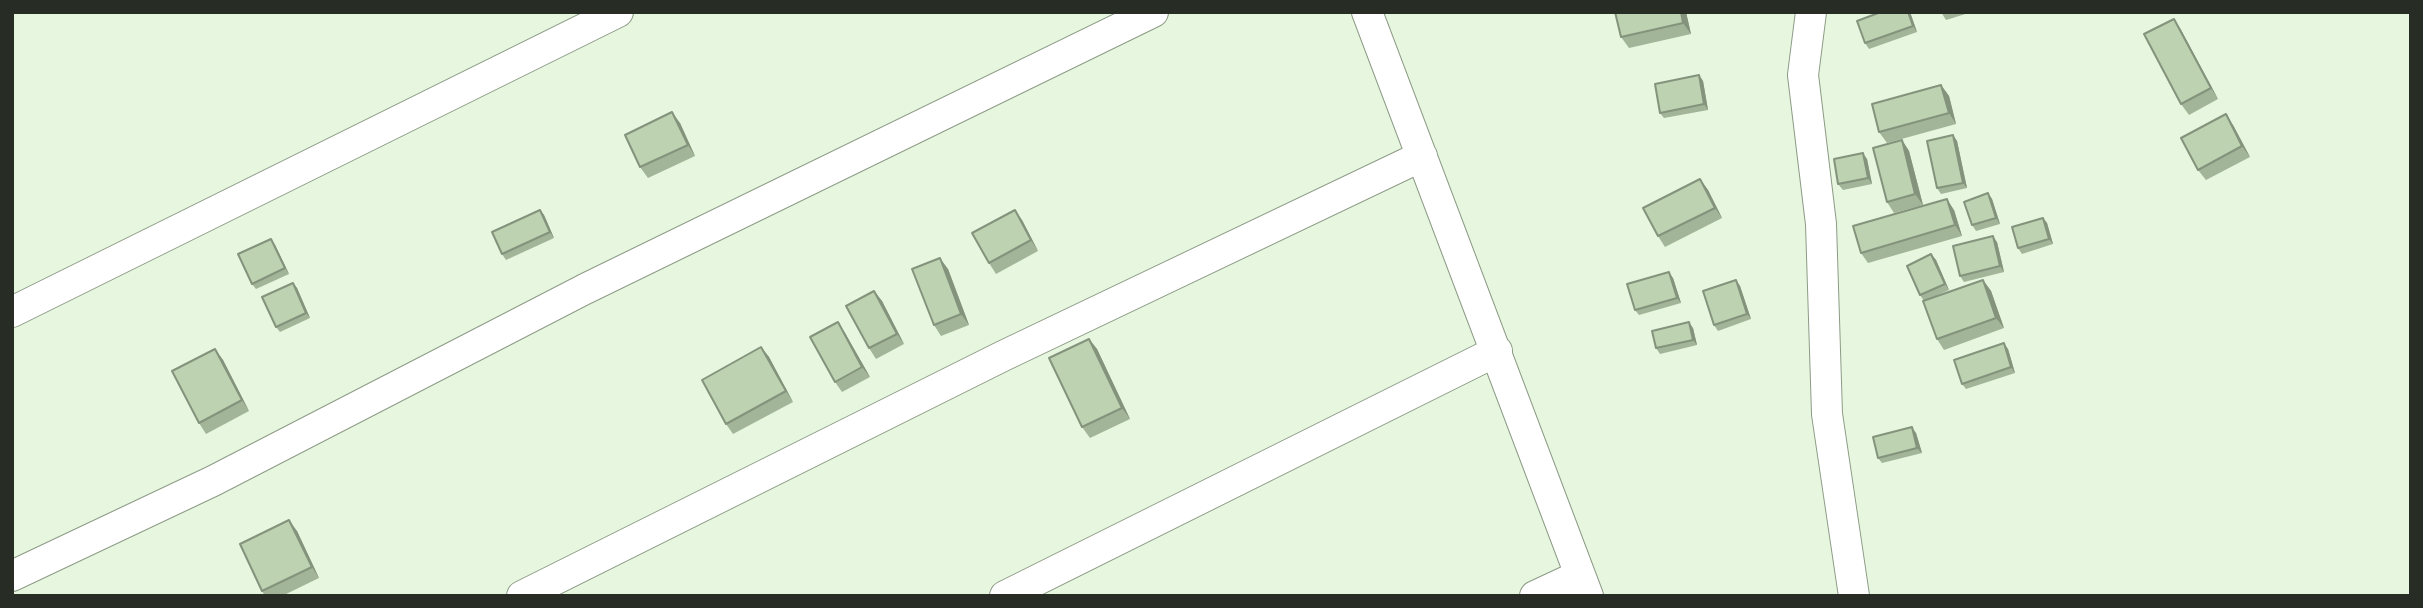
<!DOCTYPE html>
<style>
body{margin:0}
#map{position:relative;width:2423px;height:608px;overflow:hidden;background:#e6f6df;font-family:"Work Sans",sans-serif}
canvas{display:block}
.frame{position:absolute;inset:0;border:14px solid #272d24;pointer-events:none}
</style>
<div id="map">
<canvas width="2423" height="608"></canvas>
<div class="frame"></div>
</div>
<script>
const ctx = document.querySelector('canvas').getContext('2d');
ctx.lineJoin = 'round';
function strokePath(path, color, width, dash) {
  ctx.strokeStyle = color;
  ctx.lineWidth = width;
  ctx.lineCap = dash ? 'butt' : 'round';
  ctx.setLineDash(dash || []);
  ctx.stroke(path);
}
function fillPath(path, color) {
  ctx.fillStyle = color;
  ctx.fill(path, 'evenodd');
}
const street = new Path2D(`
 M1367,12L1588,596
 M1811,12L1803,75L1821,224L1827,414L1854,596
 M12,312L618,12
 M12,576L213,481L585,289L1153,12
 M522,596L1003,356L1422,156
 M1005,596L1497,351
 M1535,596L1580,575`);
const wall = new Path2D(`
 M1615,12H1686L1691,34L1629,48L1621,37Z
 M1881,12H1910L1917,32L1869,49L1865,43Z
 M1941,12H1972L1946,20Z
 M2174,19L2181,30L2218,99L2189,115L2181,104Z
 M1699,75L1703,81L1708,110L1664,118L1660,113Z
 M1941,85L1949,96L1956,124L1887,143L1879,132Z
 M680,123L695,156L648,178L640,167Z
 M2233,125L2250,157L2206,180L2198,170Z
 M1953,135L1957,141L1967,188L1941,194L1937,188Z
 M1902,140L1909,151L1923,205L1894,213L1887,202Z
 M1867,159L1872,184L1843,190L1838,184Z
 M1700,179L1708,190L1722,218L1665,247L1658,236Z
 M1988,193L1992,199L2000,224L1976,231L1972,225Z
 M540,210L544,215L554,238L506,260L502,254Z
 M1954,210L1962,236L1868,263L1861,253Z
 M2043,218L2047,223L2053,244L2022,254L2018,248Z
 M1022,220L1038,251L996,274L989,263Z
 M1997,242L2004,272L1964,282L1960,276Z
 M275,245L289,274L256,289L252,284Z
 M1931,254L1936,260L1949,290L1924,301L1920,295Z
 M948,269L969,325L941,336L934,325Z
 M1673,278L1681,303L1639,315L1635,310Z
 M1736,280L1740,286L1751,319L1718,331L1714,325Z
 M1983,280L1991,291L2004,328L1944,350L1937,339Z
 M293,283L297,288L310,318L280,332L276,327Z
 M874,291L882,301L904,344L876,359L869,348Z
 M1693,328L1697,345L1660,354L1656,348Z
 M845,333L870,377L842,392L835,382Z
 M1089,339L1097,349L1130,419L1090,438L1082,427Z
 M761,347L769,357L793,402L733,434L726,424Z
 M215,349L223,360L249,411L206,434L199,423Z
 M2008,349L2015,373L1966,389L1962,384Z
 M1916,433L1922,453L1882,463L1878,458Z
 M297,531L319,578L282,596H265L262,591Z`);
const shadedWall = new Path2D(`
 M1681,12H1686L1691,34L1683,23Z
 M1908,12H1910L1917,32L1913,26Z
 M2174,19L2181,30L2218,99L2211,88Z
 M1699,75L1703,81L1708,110L1704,104Z
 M1941,85L1949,96L1956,124L1949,113Z
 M672,112L680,123L695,156L688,145Z
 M2226,114L2233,125L2250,157L2242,146Z
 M1953,135L1957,141L1967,188L1963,183Z
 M1902,140L1909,151L1923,205L1915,194Z
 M1863,153L1867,159L1872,184L1868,178Z
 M1700,179L1708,190L1722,218L1715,208Z
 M1988,193L1992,199L2000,224L1996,218Z
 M1947,199L1954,210L1962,236L1955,225Z
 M540,210L544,215L554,238L550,232Z
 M1015,210L1022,220L1038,251L1031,240Z
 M2043,218L2047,223L2053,244L2049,239Z
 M1993,236L1997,242L2004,272L2000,266Z
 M271,239L275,245L289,274L285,268Z
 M1931,254L1936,260L1949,290L1945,284Z
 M940,258L948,269L969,325L961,314Z
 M1669,272L1673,278L1681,303L1677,298Z
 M1736,280L1740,286L1751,319L1747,314Z
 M1983,280L1991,291L2004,328L1996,318Z
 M293,283L297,288L310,318L306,313Z
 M874,291L882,301L904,344L897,334Z
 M838,322L845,333L870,377L862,367Z
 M1689,322L1693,328L1697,345L1693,340Z
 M1089,339L1097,349L1130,419L1122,408Z
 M2004,343L2008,349L2015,373L2011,367Z
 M761,347L769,357L793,402L786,391Z
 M215,349L223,360L249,411L242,400Z
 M1912,427L1916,433L1922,453L1917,448Z
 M289,520L297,531L319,578L312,567Z`);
const building = new Path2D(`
 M1615,12H1681L1683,23L1621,37Z
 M1881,12H1908L1913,26L1865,43L1857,21Z
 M2174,19L2211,88L2181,104L2144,34Z
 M1699,75L1704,104L1660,113L1655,84Z
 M1941,85L1949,113L1879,132L1872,104Z
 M672,112L688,145L640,167L625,135Z
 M2226,114L2242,146L2198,170L2181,138Z
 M1953,135L1963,183L1937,188L1927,141Z
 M1902,140L1915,194L1887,202L1873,148Z
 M1863,153L1868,178L1838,184L1834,159Z
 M1700,179L1715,208L1658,236L1643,208Z
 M1988,193L1996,218L1972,225L1964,202Z
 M1947,199L1955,225L1861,253L1853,226Z
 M540,210L550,232L502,254L492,232Z
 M1015,210L1031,240L989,263L972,233Z
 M2043,218L2049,239L2018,248L2012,227Z
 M1993,236L2000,266L1960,276L1953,246Z
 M271,239L285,268L252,284L238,254Z
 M1931,254L1945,284L1920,295L1907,266Z
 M940,258L961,314L934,325L912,269Z
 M1669,272L1677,298L1635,310L1627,284Z
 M1736,280L1747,314L1714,325L1703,291Z
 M1983,280L1996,318L1937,339L1923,301Z
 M293,283L306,313L276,327L262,297Z
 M874,291L897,334L869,348L846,306Z
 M838,322L862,367L835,382L810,337Z
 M1689,322L1693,340L1656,348L1652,331Z
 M1089,339L1122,408L1082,427L1049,358Z
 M2004,343L2011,367L1962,384L1954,360Z
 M761,347L786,391L726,424L702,380Z
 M215,349L242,400L199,423L172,371Z
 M1912,427L1917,448L1878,458L1873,437Z
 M289,520L312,567L262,591L240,544Z`);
strokePath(street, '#8d9b86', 32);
strokePath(street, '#fff', 30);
fillPath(wall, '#a2b598');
fillPath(shadedWall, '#84937c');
fillPath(building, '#bcd2b1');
strokePath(building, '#84937c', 2);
</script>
